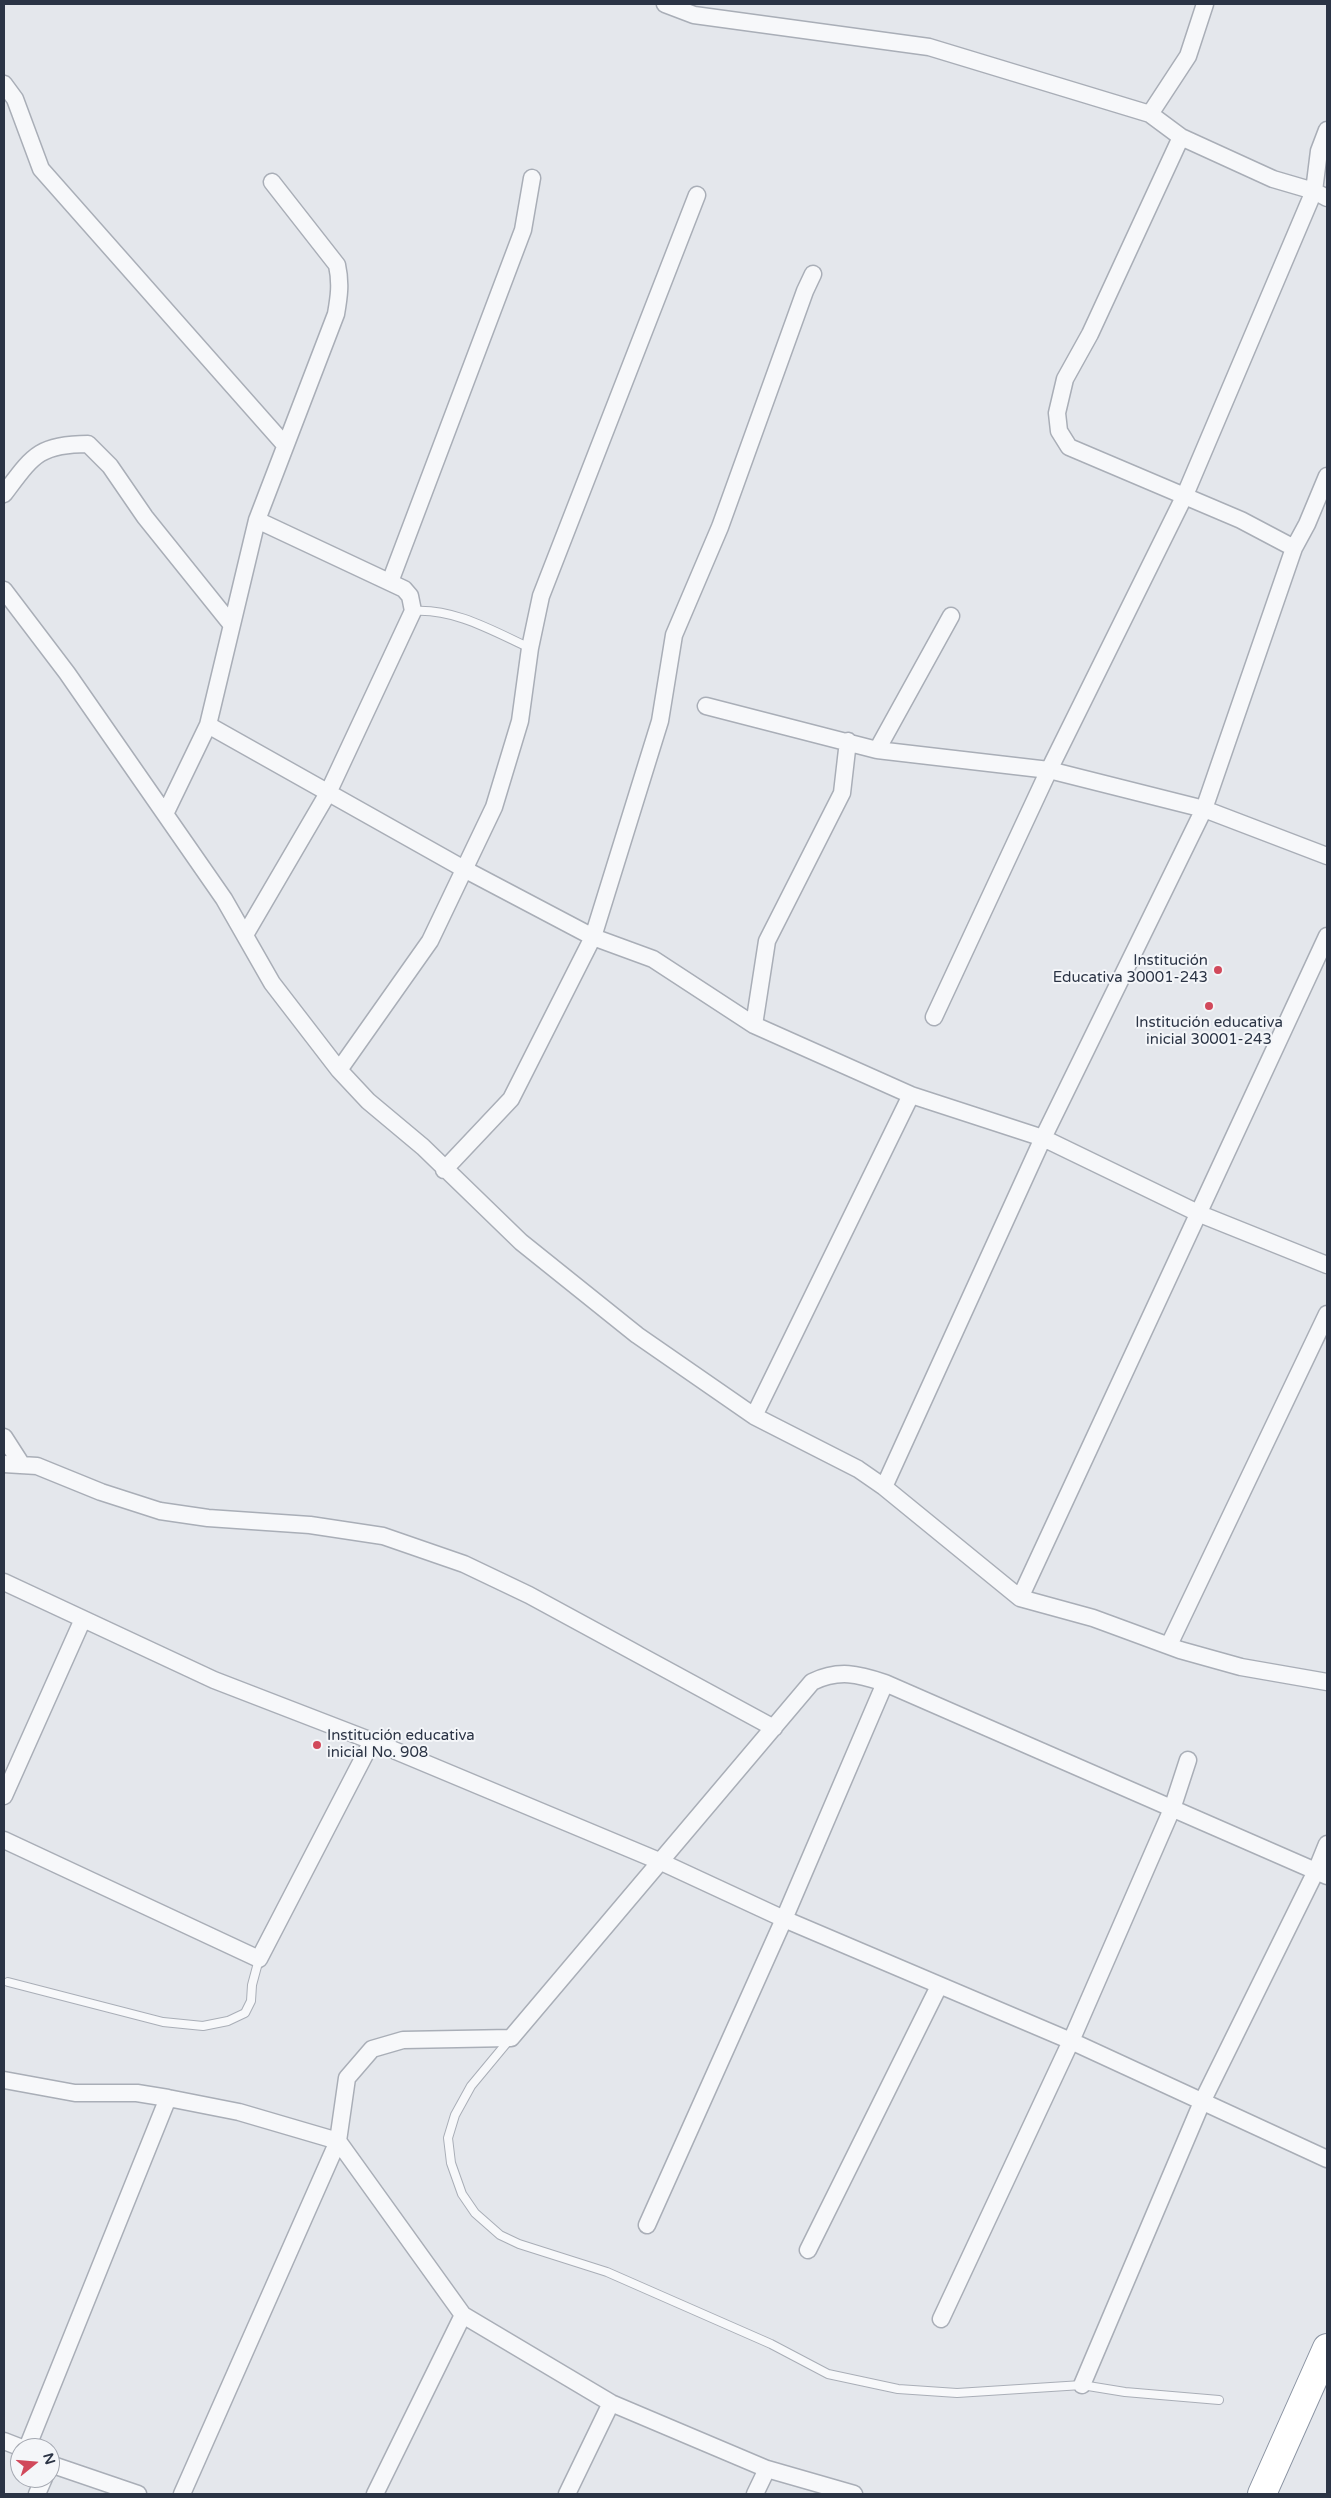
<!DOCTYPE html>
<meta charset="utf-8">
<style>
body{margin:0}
#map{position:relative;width:1331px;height:2498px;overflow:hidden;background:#e4e7ec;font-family:"Varela Round",sans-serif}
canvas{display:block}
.frame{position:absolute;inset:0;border:5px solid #2b3445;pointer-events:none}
.north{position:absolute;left:10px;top:2438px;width:50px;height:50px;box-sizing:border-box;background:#f4f6f9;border:1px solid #a4a8b1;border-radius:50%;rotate:73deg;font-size:14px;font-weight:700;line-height:20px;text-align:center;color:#2b3445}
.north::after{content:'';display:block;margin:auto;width:18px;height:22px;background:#d1495b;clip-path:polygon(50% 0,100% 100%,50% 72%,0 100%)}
</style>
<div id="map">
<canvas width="1331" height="2498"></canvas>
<div class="frame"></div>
<div class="north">N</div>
</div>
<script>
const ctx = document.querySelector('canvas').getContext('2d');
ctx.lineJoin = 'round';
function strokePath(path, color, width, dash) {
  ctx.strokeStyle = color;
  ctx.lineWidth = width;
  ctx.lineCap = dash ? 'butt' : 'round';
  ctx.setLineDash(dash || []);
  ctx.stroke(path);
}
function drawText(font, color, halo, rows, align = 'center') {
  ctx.font = font + ' "Varela Round",sans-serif';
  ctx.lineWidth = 4;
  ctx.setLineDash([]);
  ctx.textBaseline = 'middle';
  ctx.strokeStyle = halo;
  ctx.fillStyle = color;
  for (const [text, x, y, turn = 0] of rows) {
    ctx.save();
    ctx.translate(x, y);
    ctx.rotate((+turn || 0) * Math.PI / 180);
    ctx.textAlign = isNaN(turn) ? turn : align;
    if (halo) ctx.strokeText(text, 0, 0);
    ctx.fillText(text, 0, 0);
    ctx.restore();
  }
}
const service = new Path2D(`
 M413,611C454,608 493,631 530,648
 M8,1982L163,2022L203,2026L228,2021L245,2013L251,2001L252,1985L259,1959
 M510,2039L471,2086L455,2115L448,2138L451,2163L462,2194L475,2213L500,2235L519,2244L607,2272L771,2344L828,2374L898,2389L957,2393L1082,2385L1125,2392L1219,2400`);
const minor = new Path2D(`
 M665,4L694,15L929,47L1150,114
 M1205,4L1188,56L1150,114L1181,137L1273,179L1314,191L1327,198
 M4,84L15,99L41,169L285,445
 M1181,137L1090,334L1065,379L1057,413L1059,431L1069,447L1241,520L1294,548
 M4,494C32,457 38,444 88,444L110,466L145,517L231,624
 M390,582L523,230L532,178
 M4,590L67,673L224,899L272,983L339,1070L368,1101L423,1147L521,1242L637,1335L754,1416L858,1469L884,1487L1020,1598L1093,1618L1180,1650L1241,1667L1327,1682
 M706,706L877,750L1049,770L1204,809L1327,856
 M208,725L464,869L593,937L653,959L754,1025L911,1095L1043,1138L1200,1214L1327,1265
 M877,750L951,616
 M165,814L208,725L257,520L336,314C339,297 341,283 337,265L272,182
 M245,935L328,793L413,611L410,596L404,589L257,520
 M934,1017L1049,770L1185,495L1314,191L1319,151L1327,130
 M754,1025L767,941L842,793L848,741
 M339,1070L430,941L494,807L520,721L530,648L541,596L697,195
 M444,1170L511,1099L593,937L660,721L674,635L720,527L805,291L813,274
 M754,1416L911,1095
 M4,1437L22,1465
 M4,1464L37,1466L101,1492L160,1511L208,1518L310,1525L383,1536L464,1564L529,1595L774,1728
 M884,1487L1043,1138L1204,809L1294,548L1307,524L1327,476
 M4,1582L214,1680L372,1741L659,1861L784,1919L1071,2041L1327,2159
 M1020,1598L1327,936
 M1169,1645L1327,1314
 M4,1796L83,1619
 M4,1840L259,1959L372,1741
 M4,2080L75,2093H137L168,2098L239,2112L338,2141L463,2315L611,2403L767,2469L854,2494
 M647,2225L784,1919L885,1683
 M808,2250L939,1986
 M941,2319L1071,2041L1172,1809L1188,1760
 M1082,2385L1202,2102L1316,1871L1327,1844
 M4,2441L22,2448
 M27,2448L168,2098
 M50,2464L138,2494
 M37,2494L44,2478
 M182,2494L338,2141L347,2078L372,2049L403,2040L511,2038L812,1682C839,1669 858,1674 885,1683L1327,1876
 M375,2494L463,2315
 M567,2494L611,2403
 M755,2494L767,2469`);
const trunk = new Path2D(`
 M1262,2494L1327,2348`);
const markers = [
 [1218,970,5,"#d1495b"],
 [1209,1006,5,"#d1495b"],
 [317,1745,5,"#d1495b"]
];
const poiNames = [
 ["Institución",1208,961],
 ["Educativa 30001-243",1208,978],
 ["Institución educativa",1209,1023,"center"],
 ["inicial 30001-243",1209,1040,"center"],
 ["Institución educativa",327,1736,"left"],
 ["inicial No. 908",327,1753,"left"]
];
strokePath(service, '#a9aeb7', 10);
strokePath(minor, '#a9aeb7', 19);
strokePath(trunk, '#8b94a3', 30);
strokePath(service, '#f7f8fa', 8);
strokePath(minor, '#f7f8fa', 16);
strokePath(trunk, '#fff', 28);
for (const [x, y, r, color] of markers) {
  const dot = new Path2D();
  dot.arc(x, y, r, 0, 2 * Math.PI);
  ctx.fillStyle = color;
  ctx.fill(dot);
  strokePath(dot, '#f4f6f9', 2);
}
drawText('15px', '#2b3445', '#f4f6f9', poiNames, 'right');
</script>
